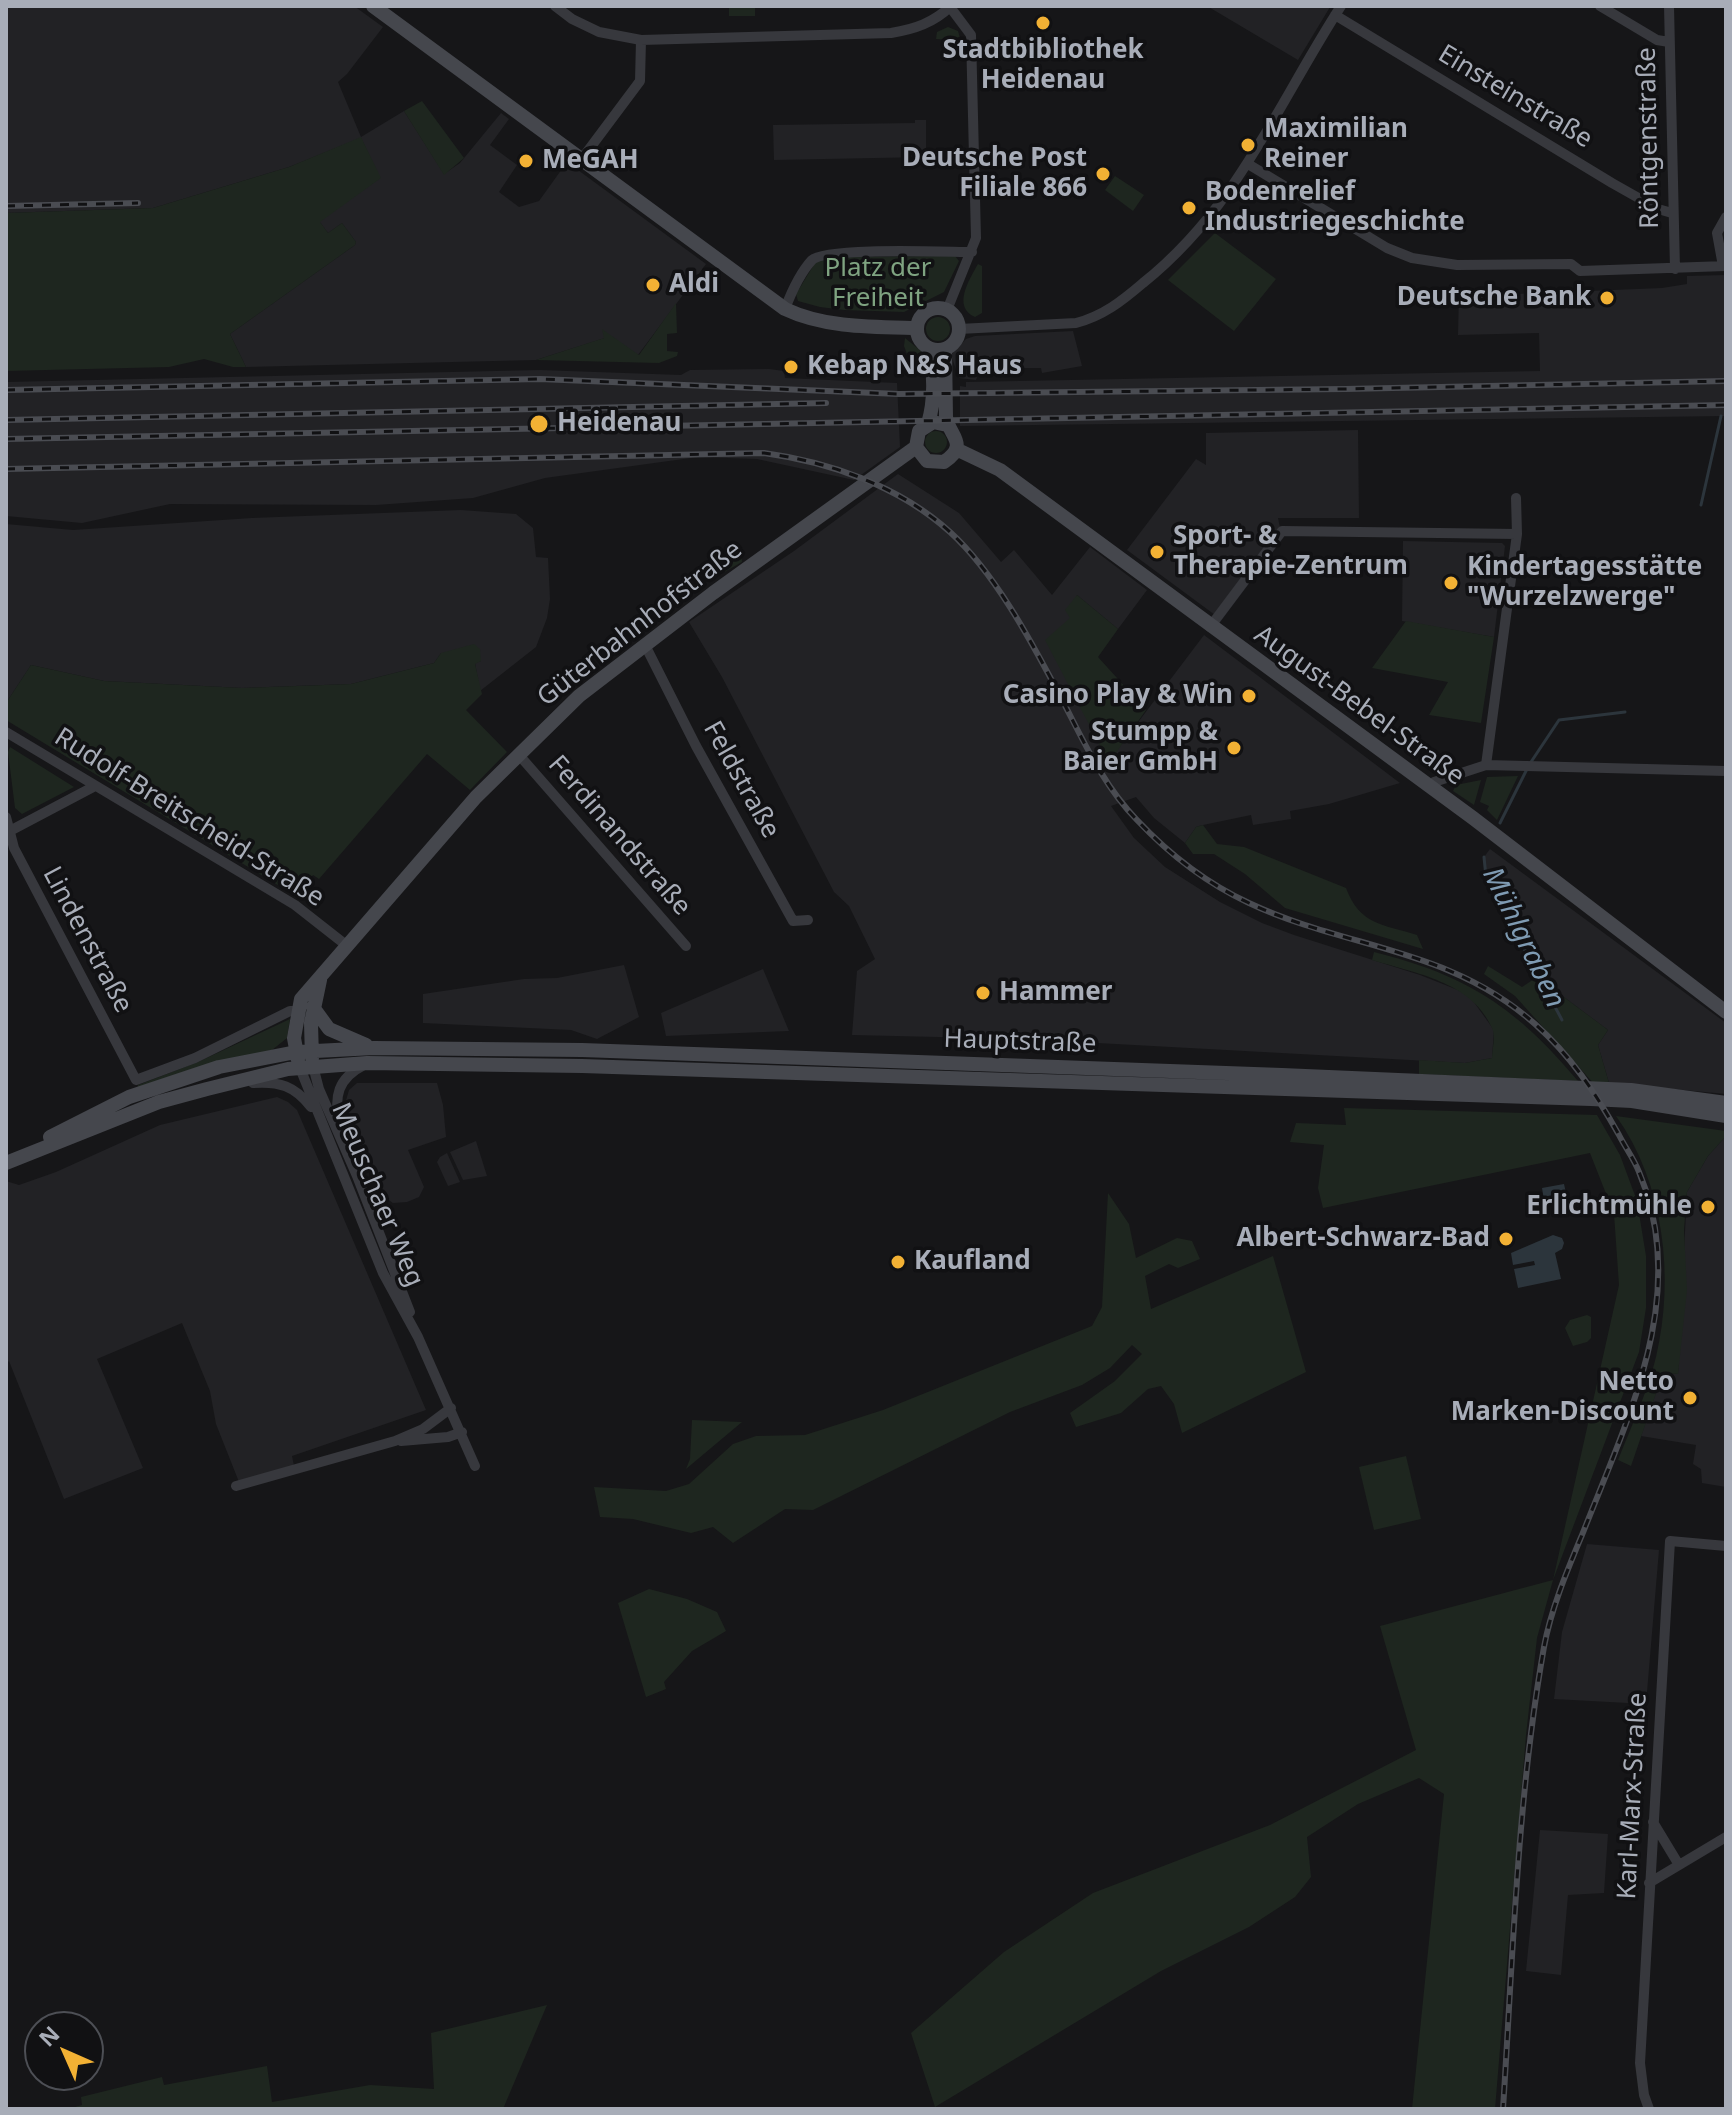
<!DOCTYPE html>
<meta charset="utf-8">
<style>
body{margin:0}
#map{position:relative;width:1732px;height:2115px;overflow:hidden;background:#161618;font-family:"Noto Sans",sans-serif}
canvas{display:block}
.frame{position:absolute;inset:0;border:8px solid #a8adb8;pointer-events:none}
.north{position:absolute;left:24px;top:2011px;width:80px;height:80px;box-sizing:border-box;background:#111113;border:2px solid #4d4f55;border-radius:50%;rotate:315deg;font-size:22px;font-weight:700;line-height:32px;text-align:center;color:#a8adb8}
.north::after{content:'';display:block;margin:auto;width:28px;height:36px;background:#f2b134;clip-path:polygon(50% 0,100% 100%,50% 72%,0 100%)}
</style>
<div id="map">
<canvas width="1732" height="2115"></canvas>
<div class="frame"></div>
<div class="north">N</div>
</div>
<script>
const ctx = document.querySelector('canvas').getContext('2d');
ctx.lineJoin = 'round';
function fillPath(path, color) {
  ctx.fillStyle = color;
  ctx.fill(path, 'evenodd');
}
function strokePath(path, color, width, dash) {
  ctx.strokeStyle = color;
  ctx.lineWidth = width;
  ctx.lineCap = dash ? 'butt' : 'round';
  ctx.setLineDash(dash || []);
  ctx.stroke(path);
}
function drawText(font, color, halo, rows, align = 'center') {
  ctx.font = font + ' "Noto Sans",sans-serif';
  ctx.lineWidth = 7;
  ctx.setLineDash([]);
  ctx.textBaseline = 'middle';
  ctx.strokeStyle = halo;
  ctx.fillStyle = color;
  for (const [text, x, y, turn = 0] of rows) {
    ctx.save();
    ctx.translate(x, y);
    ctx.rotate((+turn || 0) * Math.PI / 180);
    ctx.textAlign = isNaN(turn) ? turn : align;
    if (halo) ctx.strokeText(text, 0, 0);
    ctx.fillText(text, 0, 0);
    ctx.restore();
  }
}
const built = new Path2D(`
 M6,6H354L383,27L347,74L338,82L361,137L404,111L444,174L460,163L501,113L509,119L490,145L517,165L499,192L519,207L539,201L567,162L706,264L638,355L603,331L605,338L536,360L246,367L230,334L355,245L356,242L342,223L328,233L319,221L380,178L361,138L289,167L153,208L6,213Z
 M1207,6H1328L1330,7L1298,60Z
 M915,120H926V157L774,160L773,125L915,123Z
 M1726,275V416L960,426V386L966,387V382L1540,371L1539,333L1458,335L1459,293L1492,295L1662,288L1687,284V276Z
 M1073,331L1082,366L1042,373L1041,368H1006L978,374L976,380L959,378L951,355L966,339L975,336Z
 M540,370L681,375L690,370L769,369L784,371L785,378L897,383L900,447L854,480L757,459L698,457L545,478L473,498L376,505L170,504L82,523L6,516V382Z
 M1358,430L1359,518H1278L1280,528L1215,615L1127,550L1196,459L1206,465V433Z
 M898,474L959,513L1001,562L1014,550L1052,595L1090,547L1147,590L1118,629L1077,595L1070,618L1108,762L1204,635L1400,783L1329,804L1290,811L1291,819L1253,825L1251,815L1203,825L1196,827L1185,843L1154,818L1136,797L1111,806L1134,838L1165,867L1220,902L1262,923L1294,935L1420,975L1468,994L1494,1030L1492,1058L1465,1063L1024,1039L852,1035L857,971L875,959L849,906L834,892L722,677L689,622L794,551Z
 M461,510L516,514L533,528L536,557L548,558L550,599L547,618L536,647L480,691L475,663L481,661L441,653L434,663L351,684L242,688L104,681L31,665L6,703V524L73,530L252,518Z
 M1403,541L1502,543L1505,546L1494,637L1402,621Z
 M1490,849L1726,1023V1094L1609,1083L1598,1045L1608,1030L1537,977L1485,877L1484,857Z
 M624,965L639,1017L597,1039L571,1030L423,1023V994L524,979L557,978Z
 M763,969L789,1031L666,1036L661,1013Z
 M357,1083H437L443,1105L446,1137L408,1150L424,1187L419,1197L407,1202L393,1203L380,1194L355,1139L345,1104L349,1090Z
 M277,1097L288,1102L297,1110L426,1410L292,1456L294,1466L239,1482L216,1424L210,1391L182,1323L97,1359L143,1468L64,1499L9,1361L6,1364V1181L19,1185L56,1172L160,1125Z
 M1726,1136V1487L1702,1483L1701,1469L1693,1464L1696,1445L1641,1436L1663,1372L1678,1374L1687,1192L1708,1156Z
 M476,1141L487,1176L463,1180L450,1152Z
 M447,1153L460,1182L448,1186L437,1162L440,1157Z
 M1587,1544L1659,1550L1646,1704L1554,1699L1562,1632Z
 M1540,1830L1608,1834L1604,1893L1568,1895L1561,1975L1526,1971Z`);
const green = new Path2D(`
 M729,6H755V16H729Z
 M948,27L958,31L960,38L956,40L936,39L937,32Z
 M422,101L464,158L444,175L404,111Z
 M361,137L381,178L320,222L328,233L342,223L356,242L355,245L230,334L246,367H233L204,359L169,367L6,371V213L153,208L289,167Z
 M1115,176L1144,195L1133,211L1105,190Z
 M1215,233L1276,279L1234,331L1168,280Z
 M955,256L959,261L944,292L904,312L844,310L820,307L798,301L796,294L815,263L825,257Z
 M978,264L982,266V313L975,317C952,307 969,280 978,264Z
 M676,303L677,333L667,334V351L678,352L677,356L659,363L536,360L604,338L602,329L639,355Z
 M926 329a12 12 0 1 1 24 0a12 12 0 1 1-24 0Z
 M905,338L921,351L925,361L907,354L904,346Z
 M925 442a11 11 0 1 1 22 0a11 11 0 1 1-22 0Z
 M717,552H741L742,562L719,575L711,566L712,559Z
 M1077,595L1118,629L1098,657L1146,710L1109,763L1045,640L1070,618L1065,610Z
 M1406,621L1494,637L1481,723L1429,715L1448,682L1372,668Z
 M474,644L480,649L481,661L475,664L482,694L466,710L507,752L470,790L427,754L319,879L313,875L296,896L6,720V703L31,665L104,681L242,688L351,684L434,663L441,653Z
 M10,747L74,787L22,814L15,808L8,752Z
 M1518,776L1497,820L1487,810L1489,806L1480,802L1487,777Z
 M1481,780L1474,805L1453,791L1456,785Z
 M1203,825L1217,844L1244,847L1346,888C1360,925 1382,924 1417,935L1423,949L1285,908L1245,874L1214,854H1193L1185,843L1196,827Z
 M1374,952C1467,975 1517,1008 1578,1081L1419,1074V1060L1465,1063L1492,1058C1492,1050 1496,1036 1492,1028C1472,982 1415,973 1372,960Z
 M1488,966L1522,987L1537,977L1608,1030L1598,1045L1609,1083L1595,1085L1515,996L1484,974Z
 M290,1019L287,1038L272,1050L137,1090L138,1085L198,1062Z
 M1344,1108L1597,1115L1620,1155L1637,1201L1646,1256V1308L1639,1352L1553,1580L1537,1638L1526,1735L1495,2109H1412L1444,1794L1419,1778L1358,1804L1307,1837L1311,1877L1295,1897L1249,1927L1161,1971L935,2107L911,2033L1004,1952L1093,1893L1270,1825L1416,1750L1380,1626L1553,1580L1619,1285L1614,1214L1590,1153L1323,1208L1318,1188L1324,1145L1290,1142L1296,1123L1346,1125Z
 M1616,1116L1726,1131V1136L1708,1156L1687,1192L1684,1230L1687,1290L1678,1374L1663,1373L1631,1466L1618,1460C1631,1427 1648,1391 1656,1357C1675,1277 1664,1183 1616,1116Z
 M1108,1193L1129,1224L1136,1258L1177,1238L1192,1241L1200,1259L1178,1268L1169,1264L1145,1276L1151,1309L1273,1256L1306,1372L1182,1433L1174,1404L1161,1386L1148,1389L1121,1413L1076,1427L1070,1413L1115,1381L1142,1354L1132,1345L1110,1368L1082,1385L1010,1412L813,1510L785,1509L733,1543L713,1527L691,1533L633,1519L600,1517L594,1487L666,1491L689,1484L733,1444L756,1436L805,1435L883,1410L1092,1326L1102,1307Z
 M1587,1315L1591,1317V1338L1587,1342L1573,1346L1565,1328L1570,1320Z
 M692,1420L742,1422L686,1469L690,1459Z
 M1406,1456L1421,1519L1374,1530L1359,1467Z
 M649,1589L687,1599L717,1612L726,1631L692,1651L664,1682L666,1689L646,1697L618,1603Z
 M547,2005L503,2109H68L82,2105L81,2097L162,2077L164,2085L267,2066L272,2102L370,2085L434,2089L431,2033Z`);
const water = new Path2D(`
 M1564,1184L1568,1202L1545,1206L1542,1188Z
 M1553,1235L1562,1238L1564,1243L1562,1249L1555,1253L1561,1279L1518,1288L1514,1269L1535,1265L1534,1261L1513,1265L1511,1253Z`);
const stream = new Path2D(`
 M1701,505L1721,416
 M1531,762L1559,720L1625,712
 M1500,823L1527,769
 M1484,857L1486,877L1562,1020`);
const street = new Path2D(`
 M555,6L572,19L599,32L641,40L891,33C915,29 933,23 951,6
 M1600,6L1657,40L1669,42
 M1669,6L1675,269
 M1335,15L1612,183L1658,209L1672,213
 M581,160L640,81L641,40
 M1248,164L1387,248L1412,258L1457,265L1571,264L1580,271L1726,266
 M1723,266L1717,233L1726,217
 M785,309C791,293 801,272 812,260C825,247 947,252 972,252
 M947,310L976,238L971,35L950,7
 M959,329L1076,323C1103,316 1122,301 1143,283C1238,207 1277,105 1341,6
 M1210,627L1282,531L1517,534
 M645,645L696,746L793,921L808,920
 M6,732L295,905L346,945
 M519,755L686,946
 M1486,765L1517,534L1516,498
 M1430,788L1434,782L1486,765L1726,771
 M6,817L14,848L136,1080L195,1058L290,1011H297
 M6,833L95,786
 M313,1066L319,1089L357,1176L410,1312
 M300,1068L383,1273L418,1337L475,1466
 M253,1083C279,1081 295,1086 311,1107
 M340,1124C333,1097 338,1078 364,1065
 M401,1441L448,1437L462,1432
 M236,1486L395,1441L423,1429L451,1408
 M1653,1822L1679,1865
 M1649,1883L1726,1837
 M1649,2109L1644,2095L1640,2063L1670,1541L1726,1546`);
const secondary = new Path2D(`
 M373,6L785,309C825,328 872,327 917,328
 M917 329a21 21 0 1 1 42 0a21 21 0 1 1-42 0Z
 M945,349L946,417C949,436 970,444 944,462L927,461L916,447L919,431L933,422L947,425
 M928,424C935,400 934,372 929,348
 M956,449L1000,470L1473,818L1726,1012
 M313,1007L329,1029L366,1045
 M312,1058L311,1023L320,980
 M298,1060L294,1038L301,999L476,797L579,696L713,593L916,447
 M50,1137L129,1097L219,1067L296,1052L374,1048L582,1050L1282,1075L1631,1090L1726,1103
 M6,1163L159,1102L207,1089L288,1069L367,1063L582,1066L1591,1099L1632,1101L1726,1116`);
const rail = new Path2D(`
 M6,206L138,203
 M6,390L540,379L899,394L1345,389L1726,381
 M6,420L826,403
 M6,439L1726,405
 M6,469L764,453C830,462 899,486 950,532C994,572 1030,639 1058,692C1082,737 1101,783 1137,820C1169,854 1206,883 1249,903C1346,949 1449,947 1535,1024C1571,1056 1595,1092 1619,1135C1625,1147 1634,1159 1639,1172C1691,1295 1627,1420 1582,1535C1567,1571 1551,1609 1544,1647C1517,1799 1513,1955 1503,2109`);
const markers = [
 [1043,23,8,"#f2b134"],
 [1248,145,8,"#f2b134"],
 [526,161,8,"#f2b134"],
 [1103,174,8,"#f2b134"],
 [1189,208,8,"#f2b134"],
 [653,285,8,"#f2b134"],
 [1607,298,8,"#f2b134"],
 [791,367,8,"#f2b134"],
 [539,424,10,"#f2b134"],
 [1157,552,8,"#f2b134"],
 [1451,583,8,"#f2b134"],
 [1249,696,8,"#f2b134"],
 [1234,748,8,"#f2b134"],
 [983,993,8,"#f2b134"],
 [1708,1207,8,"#f2b134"],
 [1506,1239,8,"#f2b134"],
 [898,1262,8,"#f2b134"],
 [1690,1398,8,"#f2b134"]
];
const poiNames = [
 ["Stadtbibliothek",1043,51,"center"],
 ["Heidenau",1043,81,"center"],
 ["Maximilian",1264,130],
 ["Reiner",1264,160],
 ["Deutsche Post",1087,159,"right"],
 ["Filiale 866",1087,189,"right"],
 ["MeGAH",542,161],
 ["Bodenrelief",1205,193],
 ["Industriegeschichte",1205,223],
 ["Aldi",669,285],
 ["Deutsche Bank",1591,298,"right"],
 ["Kebap N&S Haus",807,367],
 ["Heidenau",557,424],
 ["Sport- &",1173,537],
 ["Therapie-Zentrum",1173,567],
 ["Kindertagesstätte",1467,568],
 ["\"Wurzelzwerge\"",1467,598],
 ["Casino Play & Win",1233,696,"right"],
 ["Stumpp &",1218,733,"right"],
 ["Baier GmbH",1218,763,"right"],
 ["Hammer",999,993],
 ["Erlichtmühle",1692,1207,"right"],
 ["Albert-Schwarz-Bad",1490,1239,"right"],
 ["Kaufland",914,1262],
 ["Netto",1674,1383,"right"],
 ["Marken-Discount",1674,1413,"right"]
];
const streetNames = [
 ["Einsteinstraße",1515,97,31],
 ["Röntgenstraße",1649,138,-91],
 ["Güterbahnhofstraße",640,624,-38],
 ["August-Bebel-Straße",1359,706,36],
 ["Feldstraße",741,780,61],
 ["Rudolf-Breitscheid-Straße",189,818,32],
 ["Ferdinandstraße",619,836,49],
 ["Lindenstraße",87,940,62],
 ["Hauptstraße",1020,1042,2],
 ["Meuschaer Weg",377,1195,67],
 ["Karl-Marx-Straße",1633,1796,-87]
];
const parkNames = [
 ["Platz der",878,269],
 ["Freiheit",878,299]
];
const waterNames = [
 ["Mühlgraben",1523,938,64]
];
fillPath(built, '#222225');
fillPath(green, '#1e261f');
fillPath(water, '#2c353c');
strokePath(stream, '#2c353c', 3);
strokePath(street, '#37383d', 10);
strokePath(secondary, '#45474d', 14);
strokePath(rail, '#4a4c52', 6);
strokePath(rail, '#111113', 3, [9]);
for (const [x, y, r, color] of markers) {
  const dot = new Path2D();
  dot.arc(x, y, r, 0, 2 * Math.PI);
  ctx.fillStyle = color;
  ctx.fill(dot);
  strokePath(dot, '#111113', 3);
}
drawText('bold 26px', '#a8adb8', '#111113', poiNames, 'left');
drawText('26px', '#a8adb8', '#111113', streetNames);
drawText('26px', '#7fa381', '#111113', parkNames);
drawText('italic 28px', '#7f9bb3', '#111113', waterNames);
</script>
